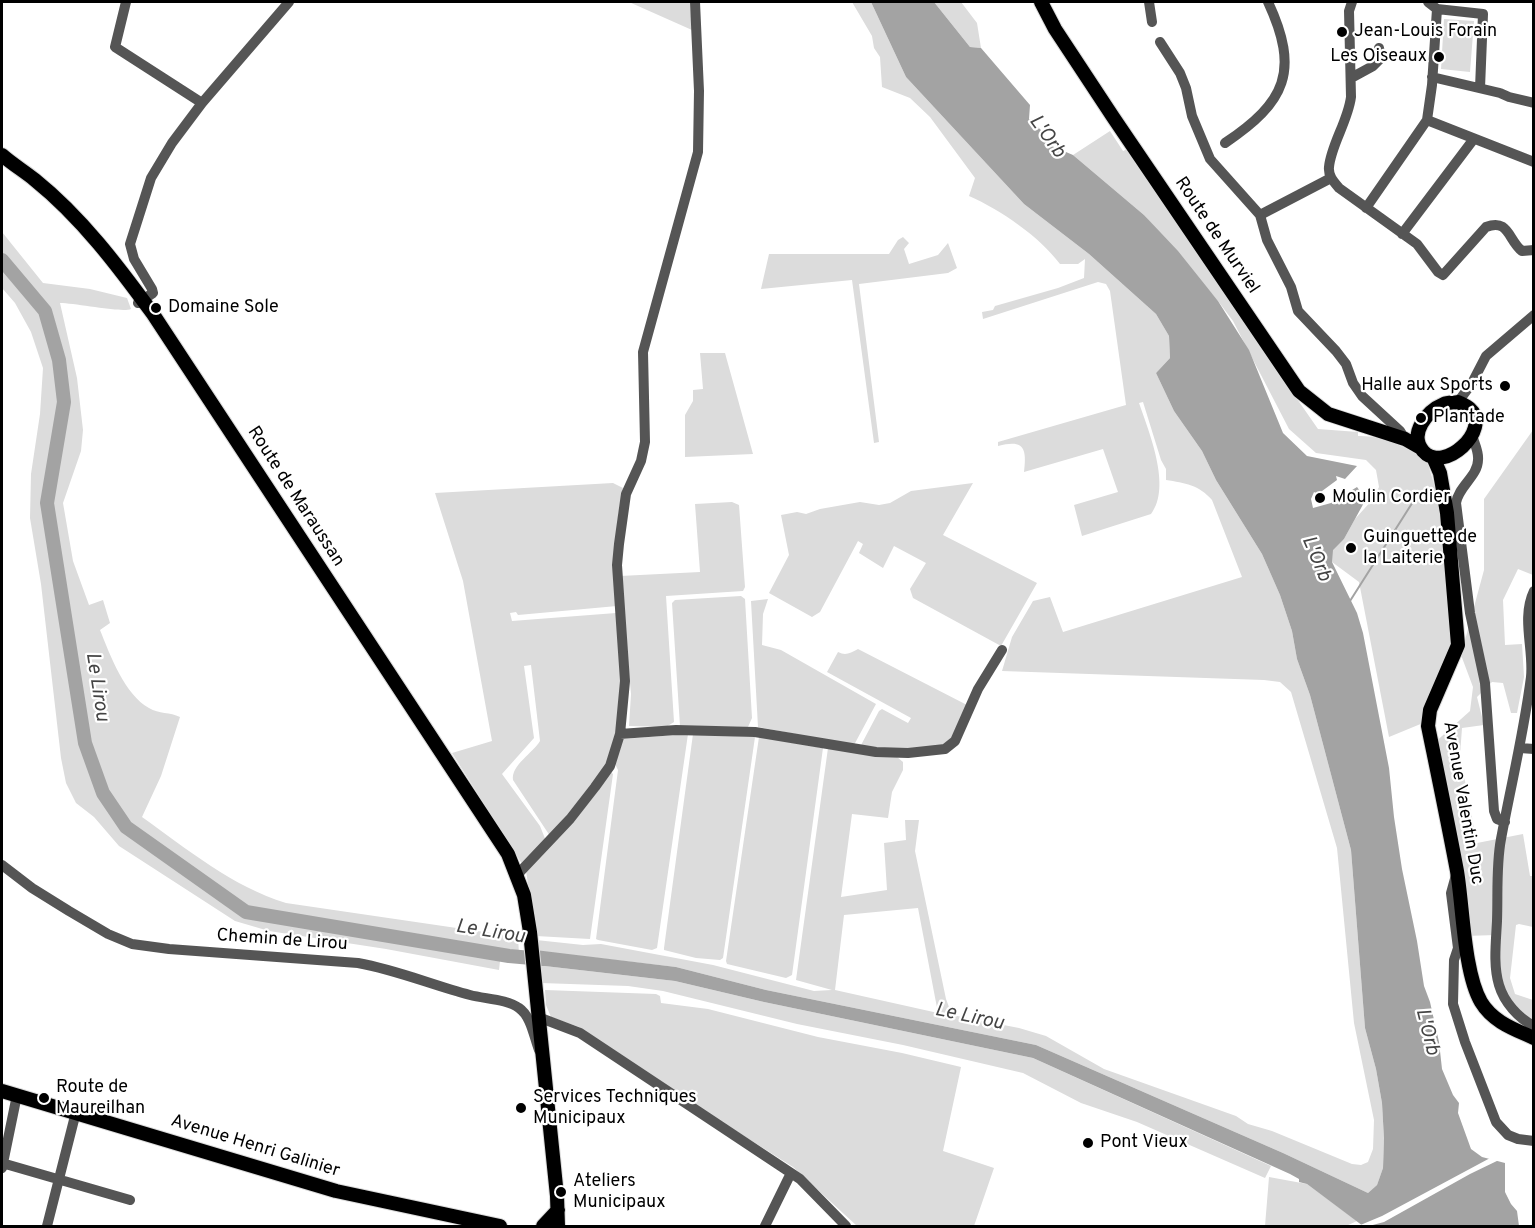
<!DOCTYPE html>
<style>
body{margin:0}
#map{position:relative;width:1535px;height:1228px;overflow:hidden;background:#fff;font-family:Overpass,sans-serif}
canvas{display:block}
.frame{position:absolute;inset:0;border:3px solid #000;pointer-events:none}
</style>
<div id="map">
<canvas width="1535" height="1228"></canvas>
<div class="frame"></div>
</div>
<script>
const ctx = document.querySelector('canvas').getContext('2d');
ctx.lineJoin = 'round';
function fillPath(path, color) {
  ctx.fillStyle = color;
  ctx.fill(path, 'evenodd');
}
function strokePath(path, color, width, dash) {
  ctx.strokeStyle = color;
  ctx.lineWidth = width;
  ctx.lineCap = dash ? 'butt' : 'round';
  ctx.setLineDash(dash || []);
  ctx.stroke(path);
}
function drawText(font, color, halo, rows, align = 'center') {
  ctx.font = font + ' Overpass,sans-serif';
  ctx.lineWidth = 4.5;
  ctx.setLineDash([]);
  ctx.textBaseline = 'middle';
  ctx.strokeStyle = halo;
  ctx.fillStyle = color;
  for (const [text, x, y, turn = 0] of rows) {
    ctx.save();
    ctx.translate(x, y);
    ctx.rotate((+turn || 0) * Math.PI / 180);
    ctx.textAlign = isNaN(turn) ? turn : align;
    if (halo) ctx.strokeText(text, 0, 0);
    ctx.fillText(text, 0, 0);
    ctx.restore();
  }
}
const green = new Path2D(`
 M629,2H690L692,30Z
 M852,2H871L906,77L1024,204L1089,254L1156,314L1169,336L1170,358L1156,373L1174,411L1202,451L1216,480L1262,554L1280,595L1292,631L1297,659L1310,695L1351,850L1365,1028L1376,1069L1382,1103L1384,1140L1383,1168L1377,1185L1368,1193L1283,1153L1036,1045L766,990L676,967L536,951V940L583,945L601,944L713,965L814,991L832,990L796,980L828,748L897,757L903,762V770L892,792L888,818L852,814L841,897L887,890L884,843L906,840L905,820H919L915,851L946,999L952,1015L1019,1028L1046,1036L1104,1069L1236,1116L1248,1124L1272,1131L1352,1164L1361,1165L1368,1162L1373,1149L1374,1120L1354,1023L1337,848L1291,692L1280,682L1264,680L1002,671L1012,637L1033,601L1050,597L1063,632L1242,577L1212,500C1199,485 1185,483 1166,480V469L1161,460L1143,402L1139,403C1149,432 1172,487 1151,514L1082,536L1074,505L1118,492L1103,449L1024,472C1027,448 1024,439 998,446V442L1126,405L1110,291L1106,284L1098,282L983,319L982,312L993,310L995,306L1058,288L1084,278L1085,259L1078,264H1060C1040,237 1001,210 969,196L975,178L930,117L910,98L882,87L880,57L874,48L872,36ZM918,908L938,1013L835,990L844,915Z
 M934,2H961L977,23L981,48L970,47Z
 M1444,19L1474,21L1470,72L1441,69Z
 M1110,131L1123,151L1128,149L1240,317L1318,429L1358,432V436C1383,435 1408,448 1427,461L1443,513L1454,643L1423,723L1389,737L1359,582L1332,562V550L1344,539L1355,519L1373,499L1379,487L1376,470L1366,460L1316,453L1289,429L1233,321L1218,301L1144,215L1073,155Z
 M2,232L43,283L90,289L127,298L131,309C122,313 75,303 60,303L77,378L83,430L81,451L63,503L73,561L89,605L103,600L110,623L100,630C110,655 125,695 149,708C159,714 170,712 180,717L161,776L142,817C187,849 233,887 286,903L518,937L519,954L400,936L399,943L500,961L499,970L386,949L269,931L235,921L119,846L94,817L76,803L66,783L61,758L41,584L30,518L31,474L40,414L43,368L31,332L15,303L2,288V264L42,307L44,305L2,257Z
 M903,237L909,243L904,249L909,264L938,255L948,243L957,268L948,273L859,284L879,442L874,443L852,280L761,289L769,254H889L898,240Z
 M700,353H725L753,454L685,457V415L693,401V390L703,389Z
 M1533,430V575L1518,569L1503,600L1505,645L1522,644L1524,677L1517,713H1511L1503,683L1492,682L1477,697L1484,725L1462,728L1460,755L1477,843L1523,834L1530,876H1533V927L1519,924L1516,925L1510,978L1515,994L1533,1000V1026L1503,994L1496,935L1465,936L1432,745L1470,711L1473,687L1461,655L1484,570V499Z
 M613,483L623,488C614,530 615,564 617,606L518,615L516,612L510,613L512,621L616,613L622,658L618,727L606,766L550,836L513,780C511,765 533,753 540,741L531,665L524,666L534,738L502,774L540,826L546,841L522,864L452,753L492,741L463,581L435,493Z
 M973,483L943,535L1037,583L1001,646L913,598L910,589L926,563L894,546L883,568L859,553L863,544L858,541L820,612L812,617L769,593L789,555L781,515L797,512L806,514L820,509L860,502L879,505L890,503L911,491Z
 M732,502L739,505L745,587L743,591L666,596L674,722L666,727L629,726L631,694L620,576L700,572L695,504Z
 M741,596L745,599L752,718L748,727L680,726L672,603L675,600Z
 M768,599L763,614L762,645L781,650L876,704L854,745L758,727L751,601Z
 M858,649L967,705L953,740L940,752L860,747L879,711L882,709L908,723L911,718L827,672L838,652C846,656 850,653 858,649Z
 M688,734L657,948L652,950L598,940L596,939L618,770L614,762L623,739Z
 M693,734L755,737L723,958L720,960L696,958L664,950V948Z
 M759,737L823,748L792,975L786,978L727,964L726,961Z
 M610,771L613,774L590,939L536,936L526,871Z
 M536,965L675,981L764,1002L1033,1058L1271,1166L1265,1178L1137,1122L1081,1103L1023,1073L903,1045L797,1024L663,991L628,986L541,983Z
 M545,990L656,994L660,996L661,1003L708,1009L818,1037L902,1053L961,1067L943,1151L994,1168L974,1226H857L793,1167L624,1060L579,1027L551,1017L546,1005Z
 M1269,1177L1307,1184L1357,1221L1346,1226H1265Z`);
const water = new Path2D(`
 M871,2H934L970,47L981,48L1030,105L1029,119L1041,130L1047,144L1073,155L1144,215L1178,251L1218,301L1249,350L1283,433L1307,456L1357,466L1345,479L1336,476L1337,480L1318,494L1314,492L1311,499L1313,508L1331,503L1357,487L1366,499L1344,539L1333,550L1332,562L1357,613L1363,633L1389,768L1394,817L1402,869L1417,941L1424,986L1430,1002L1439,1042L1442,1069L1453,1095L1459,1103L1458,1113L1471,1149L1482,1157L1505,1163V1192L1511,1204L1517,1211L1519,1226H1363L1307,1184L1299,1182V1179L1290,1174L1033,1058L764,1002L675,981L536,965L535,950L676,967L766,990L1036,1045L1283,1153L1368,1193L1377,1185L1383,1168L1384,1139L1382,1103L1376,1069L1365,1028L1351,850L1310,695L1297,659L1292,631L1280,595L1262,554L1216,480L1202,451L1174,411L1156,373L1170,358L1169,336L1156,314L1089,254L1024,204L906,77Z`);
const pier = new Path2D(`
 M1492,1157L1501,1159L1470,1174L1384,1222L1369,1226H1358L1382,1216Z`);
const stream = new Path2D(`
 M1350,601L1416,497`);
const river = new Path2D(`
 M2,260L45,311L59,360L64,402L47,503L85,743L103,793L126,827L246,912L509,956L543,959`);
const minor = new Path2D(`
 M126,2L115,47L202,103
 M1149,2L1152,22
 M1352,2L1349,11L1351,97C1348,121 1331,145 1329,167C1328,176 1334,182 1339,188L1417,244L1438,272L1443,275L1486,227C1509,218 1508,240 1522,251L1534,250
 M1428,2L1437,9
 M1437,9L1483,14L1480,88
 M1160,42L1180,73L1186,88L1192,116L1210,159L1260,215L1267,240L1291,287L1298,311L1336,351L1346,364L1353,383L1362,396L1400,431L1405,439
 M1432,77L1500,93L1509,97L1534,103
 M1351,78L1373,66L1381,58L1379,48
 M1427,120L1534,162
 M1225,143C1286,102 1300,71 1268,2
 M1366,208L1427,120L1432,85L1437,9
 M1260,215L1331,178
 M1402,234L1473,140
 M138,303L153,293L152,289L134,259L130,244L151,178L172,143L202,103L289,2
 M1458,402L1472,383L1486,356L1534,315
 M1472,435C1474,443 1479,451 1478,460C1478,476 1458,487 1456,503L1470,613L1485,683L1494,811L1497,819L1505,822
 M1534,591C1521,618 1534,649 1531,677C1524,732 1511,785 1501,839C1496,865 1498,894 1497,921C1496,942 1493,965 1499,985C1504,1002 1518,1018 1534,1026
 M620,734L625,681L617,565L619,544L626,494L641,461L645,442L643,352L698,152L699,91L695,2
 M1520,748L1534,749
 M2,865L32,888L69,911L108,934L132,944L169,949L358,963C397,970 432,985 470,995C485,999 507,999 519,1008C531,1016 534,1037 539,1050
 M517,875L570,819L595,787L610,766L620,734L676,730L755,732L876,752L908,753L945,749L955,741L978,689L1002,650
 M1456,875L1451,893L1458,948L1454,960L1453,1004L1465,1042L1496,1122L1508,1135L1518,1139L1534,1141
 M538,1017L580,1033L791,1173L800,1179L846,1226
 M2,1163L130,1200
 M2,1168L17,1095
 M47,1226L76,1112
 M765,1226L791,1173`);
const major = new Path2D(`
 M1041,2L1055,29L1113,117L1299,391L1328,414L1405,439L1419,447
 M2,155C12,164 24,171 35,180C81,217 118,266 153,314L508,854L524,895L530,932L557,1196L558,1226
 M1458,402C1462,404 1467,406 1470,409C1492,429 1444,475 1423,451C1408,434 1427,411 1444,404C1448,402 1454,403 1458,402Z
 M1433,457L1440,473L1447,513L1458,645L1430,710L1428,726C1438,775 1448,823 1457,871C1463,907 1464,973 1481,1002C1493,1022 1514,1029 1534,1038
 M2,1091L336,1191L500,1226
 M543,1226L558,1210`);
const markers = [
 [1342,32,6,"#000"],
 [1439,57,6,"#000"],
 [156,308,6,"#000"],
 [1505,386,6,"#000"],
 [1421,418,6,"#000"],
 [1320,498,6,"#000"],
 [1351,548,6,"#000"],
 [44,1098,6,"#000"],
 [521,1108,6,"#000"],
 [1088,1143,6,"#000"],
 [561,1192,6,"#000"]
];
const poiNames = [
 ["Jean-Louis Forain",1354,32],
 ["Les Oiseaux",1427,57,"right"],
 ["Domaine Sole",168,308],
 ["Halle aux Sports",1493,386,"right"],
 ["Plantade",1433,418],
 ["Moulin Cordier",1332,498],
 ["Guinguette de",1363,538],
 ["la Laiterie",1363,559],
 ["Route de",56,1088],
 ["Maureilhan",56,1109],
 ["Services Techniques",533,1098],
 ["Municipaux",533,1119],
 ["Pont Vieux",1100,1143],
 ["Ateliers",573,1182],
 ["Municipaux",573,1203]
];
const streetNames = [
 ["Route de Murviel",1216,236,56],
 ["Route de Maraussan",295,497,57],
 ["Avenue Valentin Duc",1462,803,80],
 ["Chemin de Lirou",282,941,4],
 ["Avenue Henri Galinier",255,1147,17]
];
const waterNames = [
 ["L'Orb",1046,137,54],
 ["L'Orb",1315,559,67],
 ["Le Lirou",96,687,81],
 ["Le Lirou",490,933,9],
 ["Le Lirou",969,1018,12],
 ["L'Orb",1426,1032,76]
];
fillPath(green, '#dcdcdc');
fillPath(water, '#a3a3a3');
fillPath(pier, '#fff');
strokePath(stream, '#a3a3a3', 2);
strokePath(river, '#a3a3a3', 14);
strokePath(major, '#dbdbdb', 16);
strokePath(minor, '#555', 10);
strokePath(major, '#000', 14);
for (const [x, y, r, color] of markers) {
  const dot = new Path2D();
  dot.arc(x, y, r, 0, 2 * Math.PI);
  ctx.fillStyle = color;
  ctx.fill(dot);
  strokePath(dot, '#fff', 2);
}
drawText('18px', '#000', '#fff', poiNames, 'left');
drawText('18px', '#000', '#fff', streetNames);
drawText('italic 20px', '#444', '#fff', waterNames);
</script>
